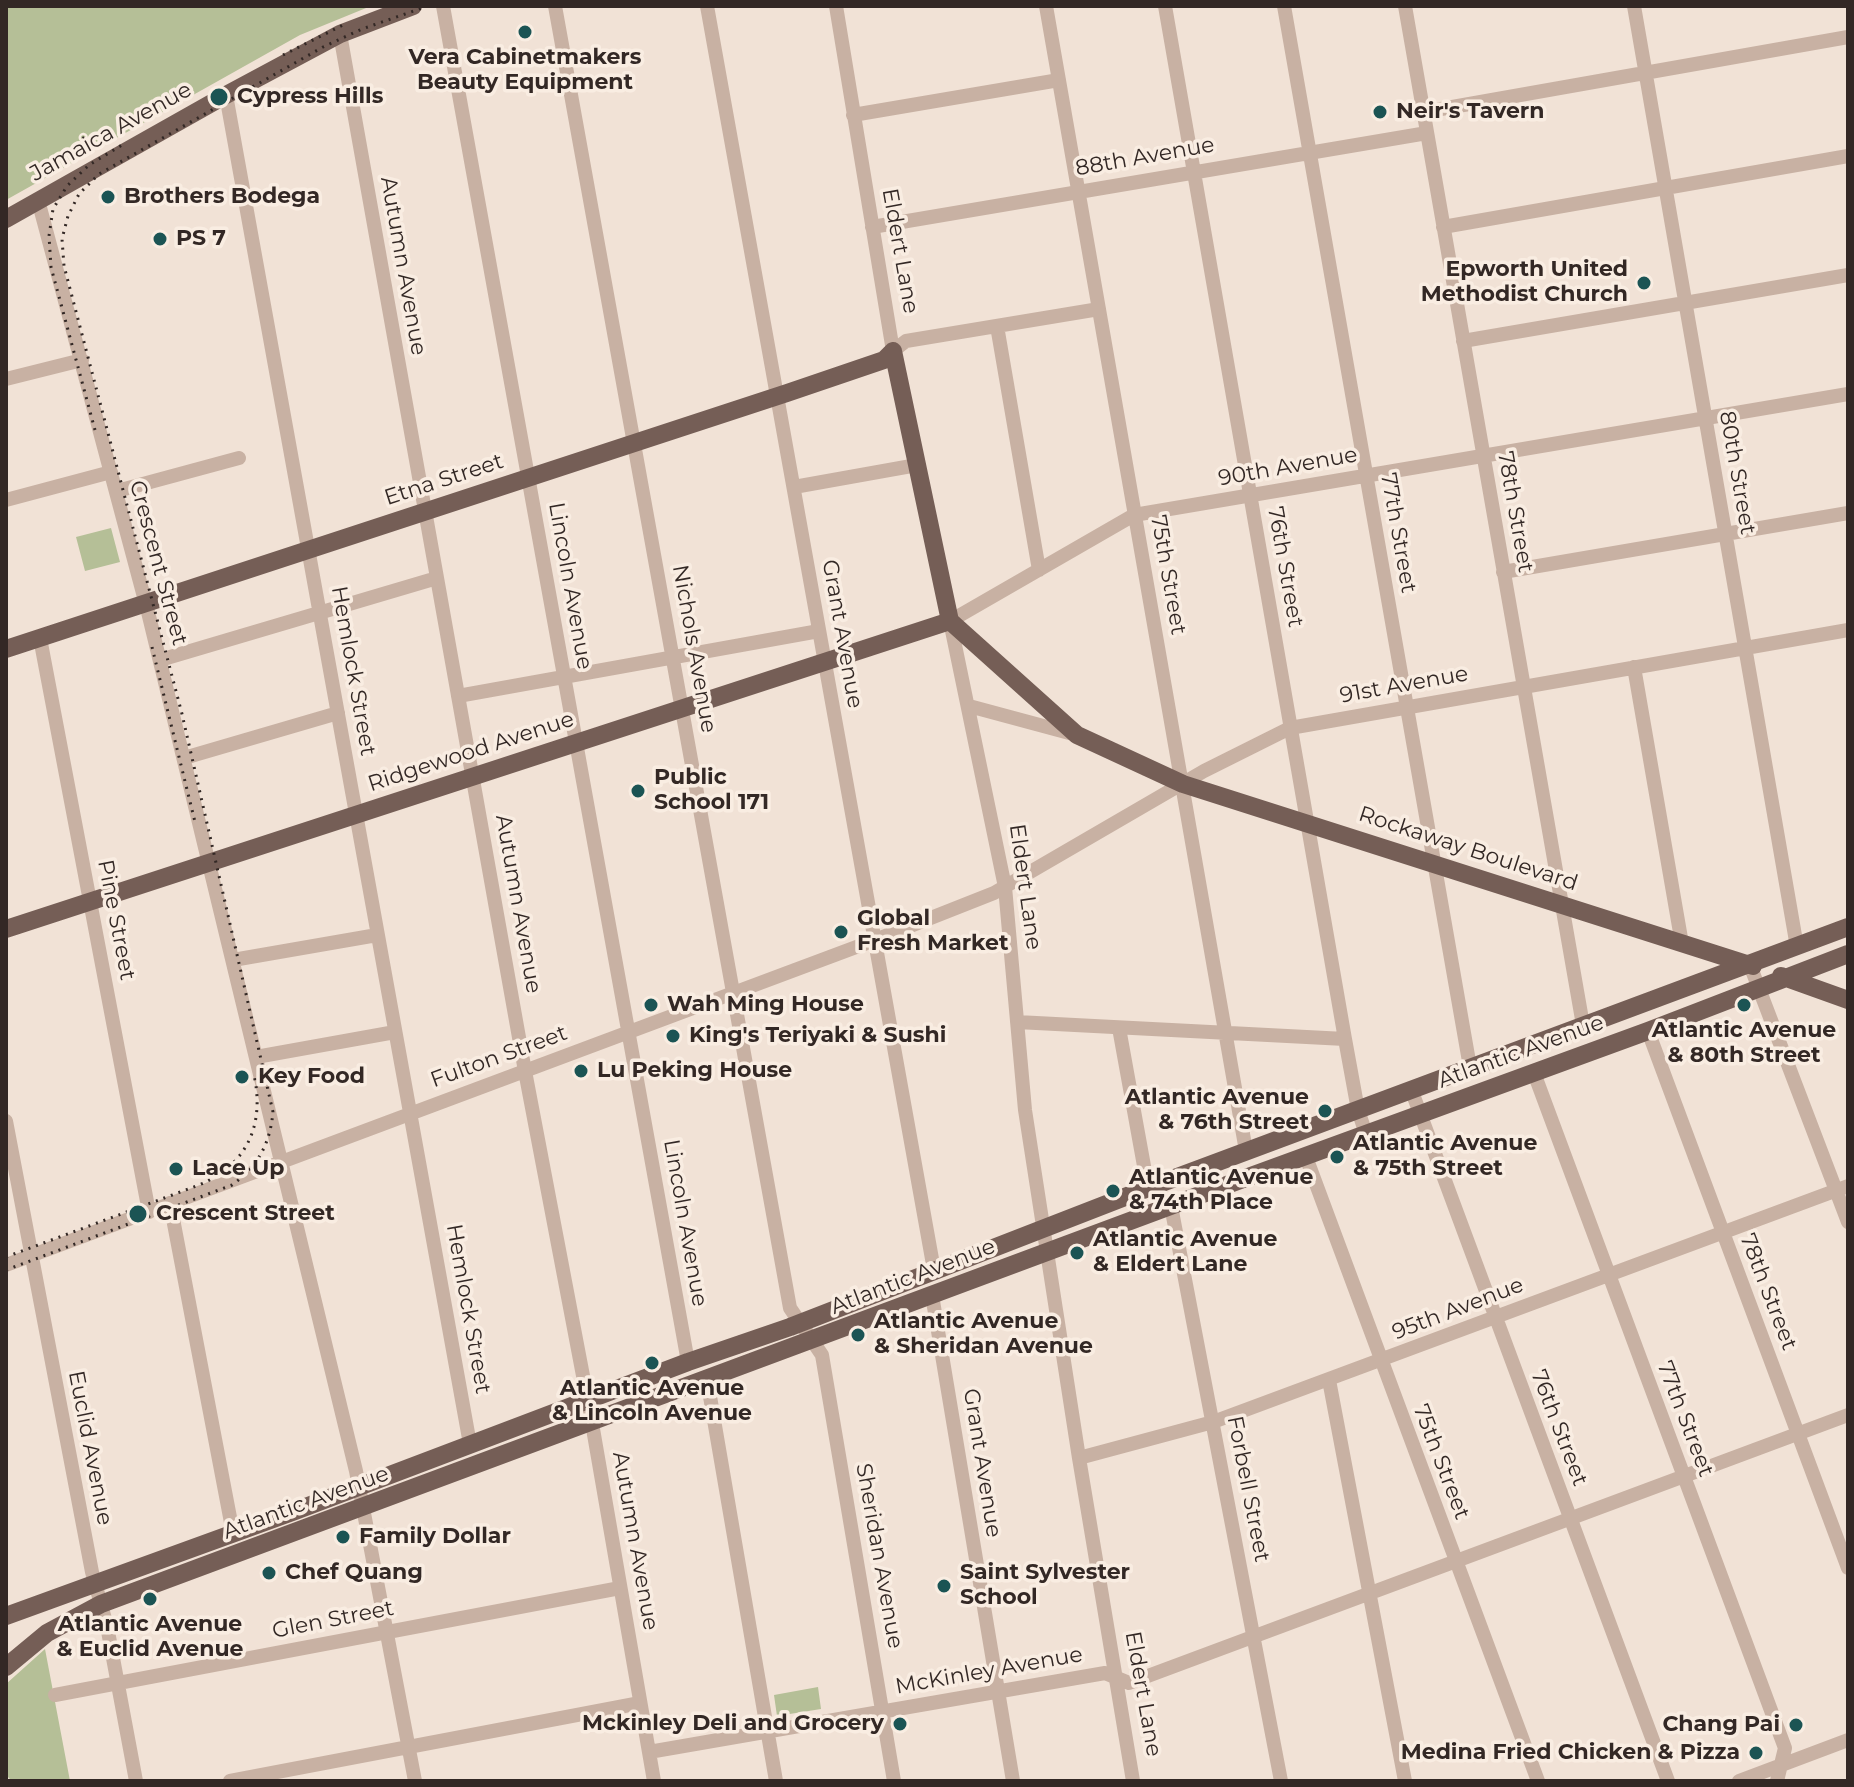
<!DOCTYPE html>
<style>
body{margin:0}
#map{position:relative;width:1854px;height:1787px;overflow:hidden;background:#f1e2d6;font-family:Montserrat,sans-serif}
canvas{display:block}
.frame{position:absolute;inset:0;border:8px solid #332825;pointer-events:none}
</style>
<div id="map">
<canvas width="1854" height="1787"></canvas>
<div class="frame"></div>
</div>
<script>
const ctx = document.querySelector('canvas').getContext('2d');
ctx.lineJoin = 'round';
function fillPath(path, color) {
  ctx.fillStyle = color;
  ctx.fill(path, 'evenodd');
}
function strokePath(path, color, width, dash) {
  ctx.strokeStyle = color;
  ctx.lineWidth = width;
  ctx.lineCap = dash ? 'butt' : 'round';
  ctx.setLineDash(dash || []);
  ctx.stroke(path);
}
function drawText(font, color, halo, rows, align = 'center') {
  ctx.font = font + ' Montserrat,sans-serif';
  ctx.lineWidth = 7;
  ctx.setLineDash([]);
  ctx.textBaseline = 'middle';
  ctx.strokeStyle = halo;
  ctx.fillStyle = color;
  for (const [text, x, y, turn = 0] of rows) {
    ctx.save();
    ctx.translate(x, y);
    ctx.rotate((+turn || 0) * Math.PI / 180);
    ctx.textAlign = isNaN(turn) ? turn : align;
    if (halo) ctx.strokeText(text, 0, 0);
    ctx.fillText(text, 0, 0);
    ctx.restore();
  }
}
const green = new Path2D(`
 M6,6H371L300,35L6,200Z
 M111,528L120,562L85,571L76,537Z
 M45,1649L70,1781H12L6,1775V1684Z
 M818,1687L821,1709L777,1716L774,1695Z`);
const minor = new Path2D(`
 M443,6L688,1362
 M555,6L790,1308L822,1355L894,1781
 M707,6L934,1270
 M836,6L893,351L906,341L1099,309
 M1046,6L1246,1151
 M1165,6L1345,1039L1358,1110L1366,1134
 M1284,6L1470,1067
 M1405,6L1583,1025
 M1634,6L1797,947
 M340,34L525,1071L592,1423L654,1781
 M226,95L470,1444
 M1424,112L1848,37
 M853,115L1059,80
 M38,200L148,612L356,1471L415,1781
 M872,227L1427,133
 M1443,227L1848,156
 M997,326L1039,570
 M1463,341L1848,275
 M6,379L82,360
 M794,487L917,465
 M117,491L239,458
 M6,500L111,472
 M1503,572L1848,513
 M40,638L149,1212
 M160,660L437,578
 M1634,667L1682,944
 M458,696L819,631
 M969,706L1073,734
 M184,758L338,713
 M233,960L377,935
 M1750,965L1848,1222
 M1017,1022L1345,1039
 M1119,1028L1148,1188
 M1648,1031L1848,1568
 M256,1057L395,1032
 M1534,1073L1785,1748L1777,1781
 M1411,1089L1668,1781
 M6,1121L92,1572L107,1626L136,1781
 M1306,1157L1538,1781
 M170,1203L233,1533
 M1171,1206L1281,1781
 M6,1265L875,940L994,893L1204,771L1290,728L1848,630
 M932,1295L1013,1781
 M707,1379L776,1781
 M1329,1380L1405,1781
 M1079,1458L1213,1422L1848,1186
 M55,1695L620,1588
 M649,1752L1105,1673L1129,1683L1848,1415
 M230,1781L640,1703
 M1133,1781L1079,1458L1025,1110L1005,887L950,621L1134,515L1848,394
 M1739,1781L1848,1740`);
const major = new Path2D(`
 M6,219L226,95L340,34L413,6
 M893,351L950,621
 M950,621L1077,735L1183,784L1753,966
 M6,649L787,393L884,360L893,351
 M6,929L950,621
 M1781,976L1848,1000
 M6,1616L295,1511L688,1362L790,1327L1148,1188L1848,927
 M6,1667L47,1633L101,1604L1251,1176L1648,1031L1848,954`);
const rail = new Path2D(`
 M283,55L347,23
 M95,430L51,267L49,236L53,209L67,186L89,165L122,145
 M152,647L195,822
 M6,1257L199,1185C247,1165 265,1125 254,1075
 M6,1270L232,1185C258,1166 270,1144 273,1112L182,714L64,266L62,239L68,216L79,194L99,174L323,47L362,29L428,6`);
const markers = [
 [525,32,8,"#1b5454"],
 [219,97,10,"#1b5454"],
 [1380,112,8,"#1b5454"],
 [108,197,8,"#1b5454"],
 [160,239,8,"#1b5454"],
 [1644,283,8,"#1b5454"],
 [638,791,8,"#1b5454"],
 [841,932,8,"#1b5454"],
 [651,1005,8,"#1b5454"],
 [1744,1005,8,"#1b5454"],
 [673,1036,8,"#1b5454"],
 [581,1071,8,"#1b5454"],
 [242,1077,8,"#1b5454"],
 [1325,1111,8,"#1b5454"],
 [1337,1157,8,"#1b5454"],
 [176,1169,8,"#1b5454"],
 [1113,1191,8,"#1b5454"],
 [138,1214,10,"#1b5454"],
 [1077,1253,8,"#1b5454"],
 [858,1335,8,"#1b5454"],
 [652,1363,8,"#1b5454"],
 [343,1537,8,"#1b5454"],
 [269,1573,8,"#1b5454"],
 [944,1586,8,"#1b5454"],
 [150,1599,8,"#1b5454"],
 [900,1724,8,"#1b5454"],
 [1796,1725,8,"#1b5454"],
 [1756,1753,8,"#1b5454"]
];
const poiNames = [
 ["Vera Cabinetmakers",525,58,"center"],
 ["Beauty Equipment",525,83,"center"],
 ["Cypress Hills",237,97],
 ["Neir's Tavern",1396,112],
 ["Brothers Bodega",124,197],
 ["PS 7",176,239],
 ["Epworth United",1628,270,"right"],
 ["Methodist Church",1628,295,"right"],
 ["Public",654,778],
 ["School 171",654,803],
 ["Global",857,919],
 ["Fresh Market",857,944],
 ["Wah Ming House",667,1005],
 ["Atlantic Avenue",1744,1031,"center"],
 ["& 80th Street",1744,1056,"center"],
 ["King's Teriyaki & Sushi",689,1036],
 ["Lu Peking House",597,1071],
 ["Key Food",258,1077],
 ["Atlantic Avenue",1309,1098,"right"],
 ["& 76th Street",1309,1123,"right"],
 ["Atlantic Avenue",1353,1144],
 ["& 75th Street",1353,1169],
 ["Lace Up",192,1169],
 ["Atlantic Avenue",1129,1178],
 ["& 74th Place",1129,1203],
 ["Crescent Street",156,1214],
 ["Atlantic Avenue",1093,1240],
 ["& Eldert Lane",1093,1265],
 ["Atlantic Avenue",874,1322],
 ["& Sheridan Avenue",874,1347],
 ["Atlantic Avenue",652,1389,"center"],
 ["& Lincoln Avenue",652,1414,"center"],
 ["Family Dollar",359,1537],
 ["Chef Quang",285,1573],
 ["Saint Sylvester",960,1573],
 ["School",960,1598],
 ["Atlantic Avenue",150,1625,"center"],
 ["& Euclid Avenue",150,1650,"center"],
 ["Mckinley Deli and Grocery",884,1724,"right"],
 ["Chang Pai",1780,1725,"right"],
 ["Medina Fried Chicken & Pizza",1740,1753,"right"]
];
const streetNames = [
 ["Jamaica Avenue",111,132,-29],
 ["88th Avenue",1145,157,-10],
 ["Eldert Lane",900,251,80],
 ["Autumn Avenue",403,266,80],
 ["90th Avenue",1288,467,-10],
 ["80th Street",1737,473,80],
 ["Etna Street",444,480,-18],
 ["78th Street",1515,512,80],
 ["77th Street",1398,533,80],
 ["Crescent Street",158,563,75],
 ["76th Street",1285,567,80],
 ["75th Street",1168,575,80],
 ["Lincoln Avenue",570,586,80],
 ["Grant Avenue",842,634,80],
 ["Nichols Avenue",694,649,80],
 ["Hemlock Street",353,671,80],
 ["91st Avenue",1404,685,-10],
 ["Ridgewood Avenue",471,752,-18],
 ["Rockaway Boulevard",1468,849,18],
 ["Eldert Lane",1025,887,82],
 ["Autumn Avenue",518,904,80],
 ["Pine Street",116,920,79],
 ["Atlantic Avenue",1521,1052,-20],
 ["Fulton Street",499,1057,-20],
 ["Lincoln Avenue",685,1223,80],
 ["Atlantic Avenue",913,1277,-21],
 ["78th Street",1768,1292,69],
 ["Hemlock Street",468,1309,80],
 ["95th Avenue",1458,1309,-21],
 ["77th Street",1685,1419,69],
 ["76th Street",1559,1428,69],
 ["Euclid Avenue",90,1448,79],
 ["75th Street",1441,1462,69],
 ["Grant Avenue",982,1463,81],
 ["Forbell Street",1248,1489,79],
 ["Atlantic Avenue",306,1503,-20],
 ["Autumn Avenue",635,1541,80],
 ["Sheridan Avenue",879,1556,80],
 ["Glen Street",333,1620,-11],
 ["McKinley Avenue",989,1671,-10],
 ["Eldert Lane",1143,1694,80]
];
fillPath(green, '#b5bf97');
strokePath(minor, '#c8b1a3', 14);
strokePath(major, '#755e56', 18);
strokePath(rail, '#332825', 3, [2, 6]);
for (const [x, y, r, color] of markers) {
  const dot = new Path2D();
  dot.arc(x, y, r, 0, 2 * Math.PI);
  ctx.fillStyle = color;
  ctx.fill(dot);
  strokePath(dot, '#f9ede2', 3);
}
drawText('bold 22px', '#332825', '#f9ede2', poiNames, 'left');
drawText('22px', '#332825', '#f9ede2', streetNames);
</script>
